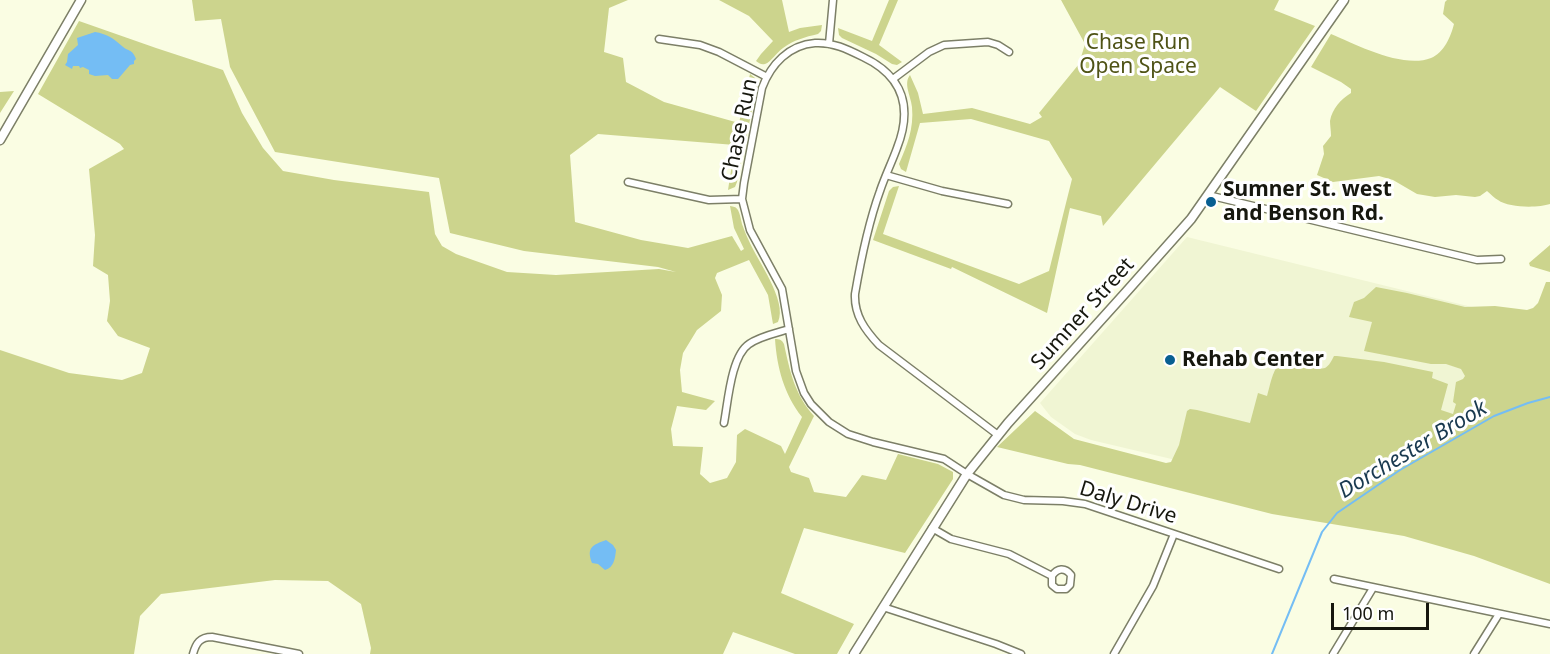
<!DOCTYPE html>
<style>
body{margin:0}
#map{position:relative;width:1550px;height:654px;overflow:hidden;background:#fafde3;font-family:"Noto Sans",sans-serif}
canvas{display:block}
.scale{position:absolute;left:1331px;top:603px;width:98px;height:27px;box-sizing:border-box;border:3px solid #16170e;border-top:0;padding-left:8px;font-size:18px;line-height:21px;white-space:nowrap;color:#16170e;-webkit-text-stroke:4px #fff;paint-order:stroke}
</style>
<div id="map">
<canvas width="1550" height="654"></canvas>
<div class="scale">100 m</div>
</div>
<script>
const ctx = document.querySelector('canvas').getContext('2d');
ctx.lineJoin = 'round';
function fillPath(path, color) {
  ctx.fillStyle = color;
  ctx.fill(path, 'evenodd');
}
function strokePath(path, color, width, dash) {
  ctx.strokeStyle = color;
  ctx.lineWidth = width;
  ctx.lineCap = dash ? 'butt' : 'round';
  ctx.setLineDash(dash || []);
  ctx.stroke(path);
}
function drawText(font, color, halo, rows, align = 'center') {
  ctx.font = font + ' "Noto Sans",sans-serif';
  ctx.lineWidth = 6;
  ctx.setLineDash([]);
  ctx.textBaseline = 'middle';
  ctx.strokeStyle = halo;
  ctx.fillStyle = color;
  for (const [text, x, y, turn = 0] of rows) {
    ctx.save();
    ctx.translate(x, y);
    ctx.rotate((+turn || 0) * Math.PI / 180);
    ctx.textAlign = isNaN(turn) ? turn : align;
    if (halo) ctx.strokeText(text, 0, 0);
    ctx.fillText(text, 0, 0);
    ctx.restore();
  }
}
const built = new Path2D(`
 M1187,237L1541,324L1375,507L1091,440L1075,434L1051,417L1040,403Z`);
const green = new Path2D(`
 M192,0H628L609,8L604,52L623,58L626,82L664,102L739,123L750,74L755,78L757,86L737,182L735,187L728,190L735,145L598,134L570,155L575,222L641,240L688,248L732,236L741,251L744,249L734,228L730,206C734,207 735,206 738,210C740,214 741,220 742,224C744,229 746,235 749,241C757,260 788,301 778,322L773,324L768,295L749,260L717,273L715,278L722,295L721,311L697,330L683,353L680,370L682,392L715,401L706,410L677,406L671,429L673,446L703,447L700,474L710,483L727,478L736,462L737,435L745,429L781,446L785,454L802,417C784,394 777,368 775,339C780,339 782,340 784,344C790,372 795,395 814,416L789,467L791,472L809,478L814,492L846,497L862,475L886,480L898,454L938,464L953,472V479L905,553L804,528L781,593L854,624L837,654H795L733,632L723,654H370L371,648L361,604L328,581L275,580L161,594L140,616L134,654H0V350L69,373L122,380L142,373L150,348L118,336L107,321L110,301L108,275L93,266L95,235L89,169L124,149L120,144L38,94L79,21L156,48L223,70L242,113L263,148L283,171L334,180L429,192L435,234L442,246L456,254L507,272L556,275L659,269L676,272L658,267L524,251L450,233L439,178L275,152L230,67L221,19L195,21Z
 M719,0H782L789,32L800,28L822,25L821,31L818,34C805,37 794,40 783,48C777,52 771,62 765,64C761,65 759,63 756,61L761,54L773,41L749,16Z
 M889,0H898L879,45L902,62L897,65L892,64L876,54L842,38L839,35L838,28L872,41Z
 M1061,0H1279L1274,10L1315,26L1256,111L1220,87L1103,226L1101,216L1070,208L1047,313L952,267L951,269L873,240L889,191L893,187L899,186L883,234L1019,284L1049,271L1072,179L1049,141L971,119L920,123L906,172L901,169L899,164C907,145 914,129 912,107C911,96 903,84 910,75L918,93L923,114L972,108L1030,124L1042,117L1039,113L1079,64L1085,44Z
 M1447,0H1550V204C1538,208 1509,208 1498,200C1494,198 1491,194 1487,191L1480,196L1475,197L1456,195L1435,197L1417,194L1393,180L1379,176L1333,182L1317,175L1324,154L1323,146L1331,136C1331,131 1330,125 1330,121C1332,109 1341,99 1351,93V89L1341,82L1311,67L1331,34C1357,45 1403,69 1431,58C1444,53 1451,36 1454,24L1443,14L1445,2Z
 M14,91L0,113V92Z
 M1550,245V272L1530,266L1529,263Z
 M1546,282H1550V584L1474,556L1404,536L1272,514L1080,465L1068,464L997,447L1035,411L1074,439L1166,463L1171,462L1179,445L1187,411L1190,409L1197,410L1250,423L1258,393L1267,396C1270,386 1272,372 1279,364C1287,355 1316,371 1325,368C1329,366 1332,360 1334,356H1337L1384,362L1433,372L1432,378L1448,384L1441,410L1453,414L1456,404L1453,402L1456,382L1463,379L1465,376L1461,369L1446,364H1431L1364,351L1372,322L1349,317L1354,302L1364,298L1376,287L1407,293L1465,307L1495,306L1527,310L1533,308L1538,303Z`);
const water = new Path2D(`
 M95,32C107,34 113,38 122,46C128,52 132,48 136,59L134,61V64L130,65L118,79H112L108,75L95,76L89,74V70L83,67L80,68L79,66H73L72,69L65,65L67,62L68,54L78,45L77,38Z
 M606,540L613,545L616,550C615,559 614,567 605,570L598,564L592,563C586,547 593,545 606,540Z`);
const stream = new Path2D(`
 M1272,654L1322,532L1337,513L1400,470L1494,416L1528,403L1550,397`);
const minor = new Path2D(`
 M659,39L700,45L719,52L767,77
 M829,44L833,0
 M893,79L929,52L944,45L988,42L998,45L1009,52
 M886,175L942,191L1008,204
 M628,182L709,200L742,199
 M1208,195L1477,260L1501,259
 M724,423C728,402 731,356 749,344C760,336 777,333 789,329
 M998,435L879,345C865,330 854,315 855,294C861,259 868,224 880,191C885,176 892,162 897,148C913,107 903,76 863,57C847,49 833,42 815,43C789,45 771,64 762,88L744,183L742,199L750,230L782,289L796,371L804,393L811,404L829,422L848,434L873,442L944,459L967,474L1004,495L1024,500L1063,501L1085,504L1279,569
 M932,528L951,539L1009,554L1052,576V585L1057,589H1066L1070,585L1071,575C1065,567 1057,568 1052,576
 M1334,579L1550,624
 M883,607L996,644L1021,654
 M193,654C196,643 200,637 212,637L299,654
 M1114,654L1153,586L1174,534
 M1333,654L1373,588
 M1474,654L1499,614`);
const secondary = new Path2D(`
 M0,140L81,0
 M854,654L967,474L1008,423L1127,291L1191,219L1344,0`);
const markers = [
 [1211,202,6,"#085f91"],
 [1170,360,6,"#085f91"]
];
const parkNames = [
 ["Chase Run",1138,43],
 ["Open Space",1138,67]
];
const streetNames = [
 ["Chase Run",740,130,-78],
 ["Sumner Street",1083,314,-48],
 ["Daly Drive",1128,503,17]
];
const poiNames = [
 ["Sumner St. west",1223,190],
 ["and Benson Rd.",1223,214],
 ["Rehab Center",1182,360]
];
const waterNames = [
 ["Dorchester Brook",1413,450,-31]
];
fillPath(built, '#f0f5d3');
fillPath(green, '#ccd48d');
fillPath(water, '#74bdf4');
strokePath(stream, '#74bdf4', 2);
strokePath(minor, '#7c7f67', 9);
strokePath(secondary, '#7c7f67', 11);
strokePath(minor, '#fff', 6);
strokePath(secondary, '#fff', 8);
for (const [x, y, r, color] of markers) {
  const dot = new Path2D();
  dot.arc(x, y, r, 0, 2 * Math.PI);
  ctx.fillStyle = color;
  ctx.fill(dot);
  strokePath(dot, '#fff', 2);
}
drawText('21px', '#4f5316', '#fff', parkNames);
drawText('21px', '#16170e', '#fff', streetNames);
drawText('bold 21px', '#16170e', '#fff', poiNames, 'left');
drawText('italic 22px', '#19394f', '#fff', waterNames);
</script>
